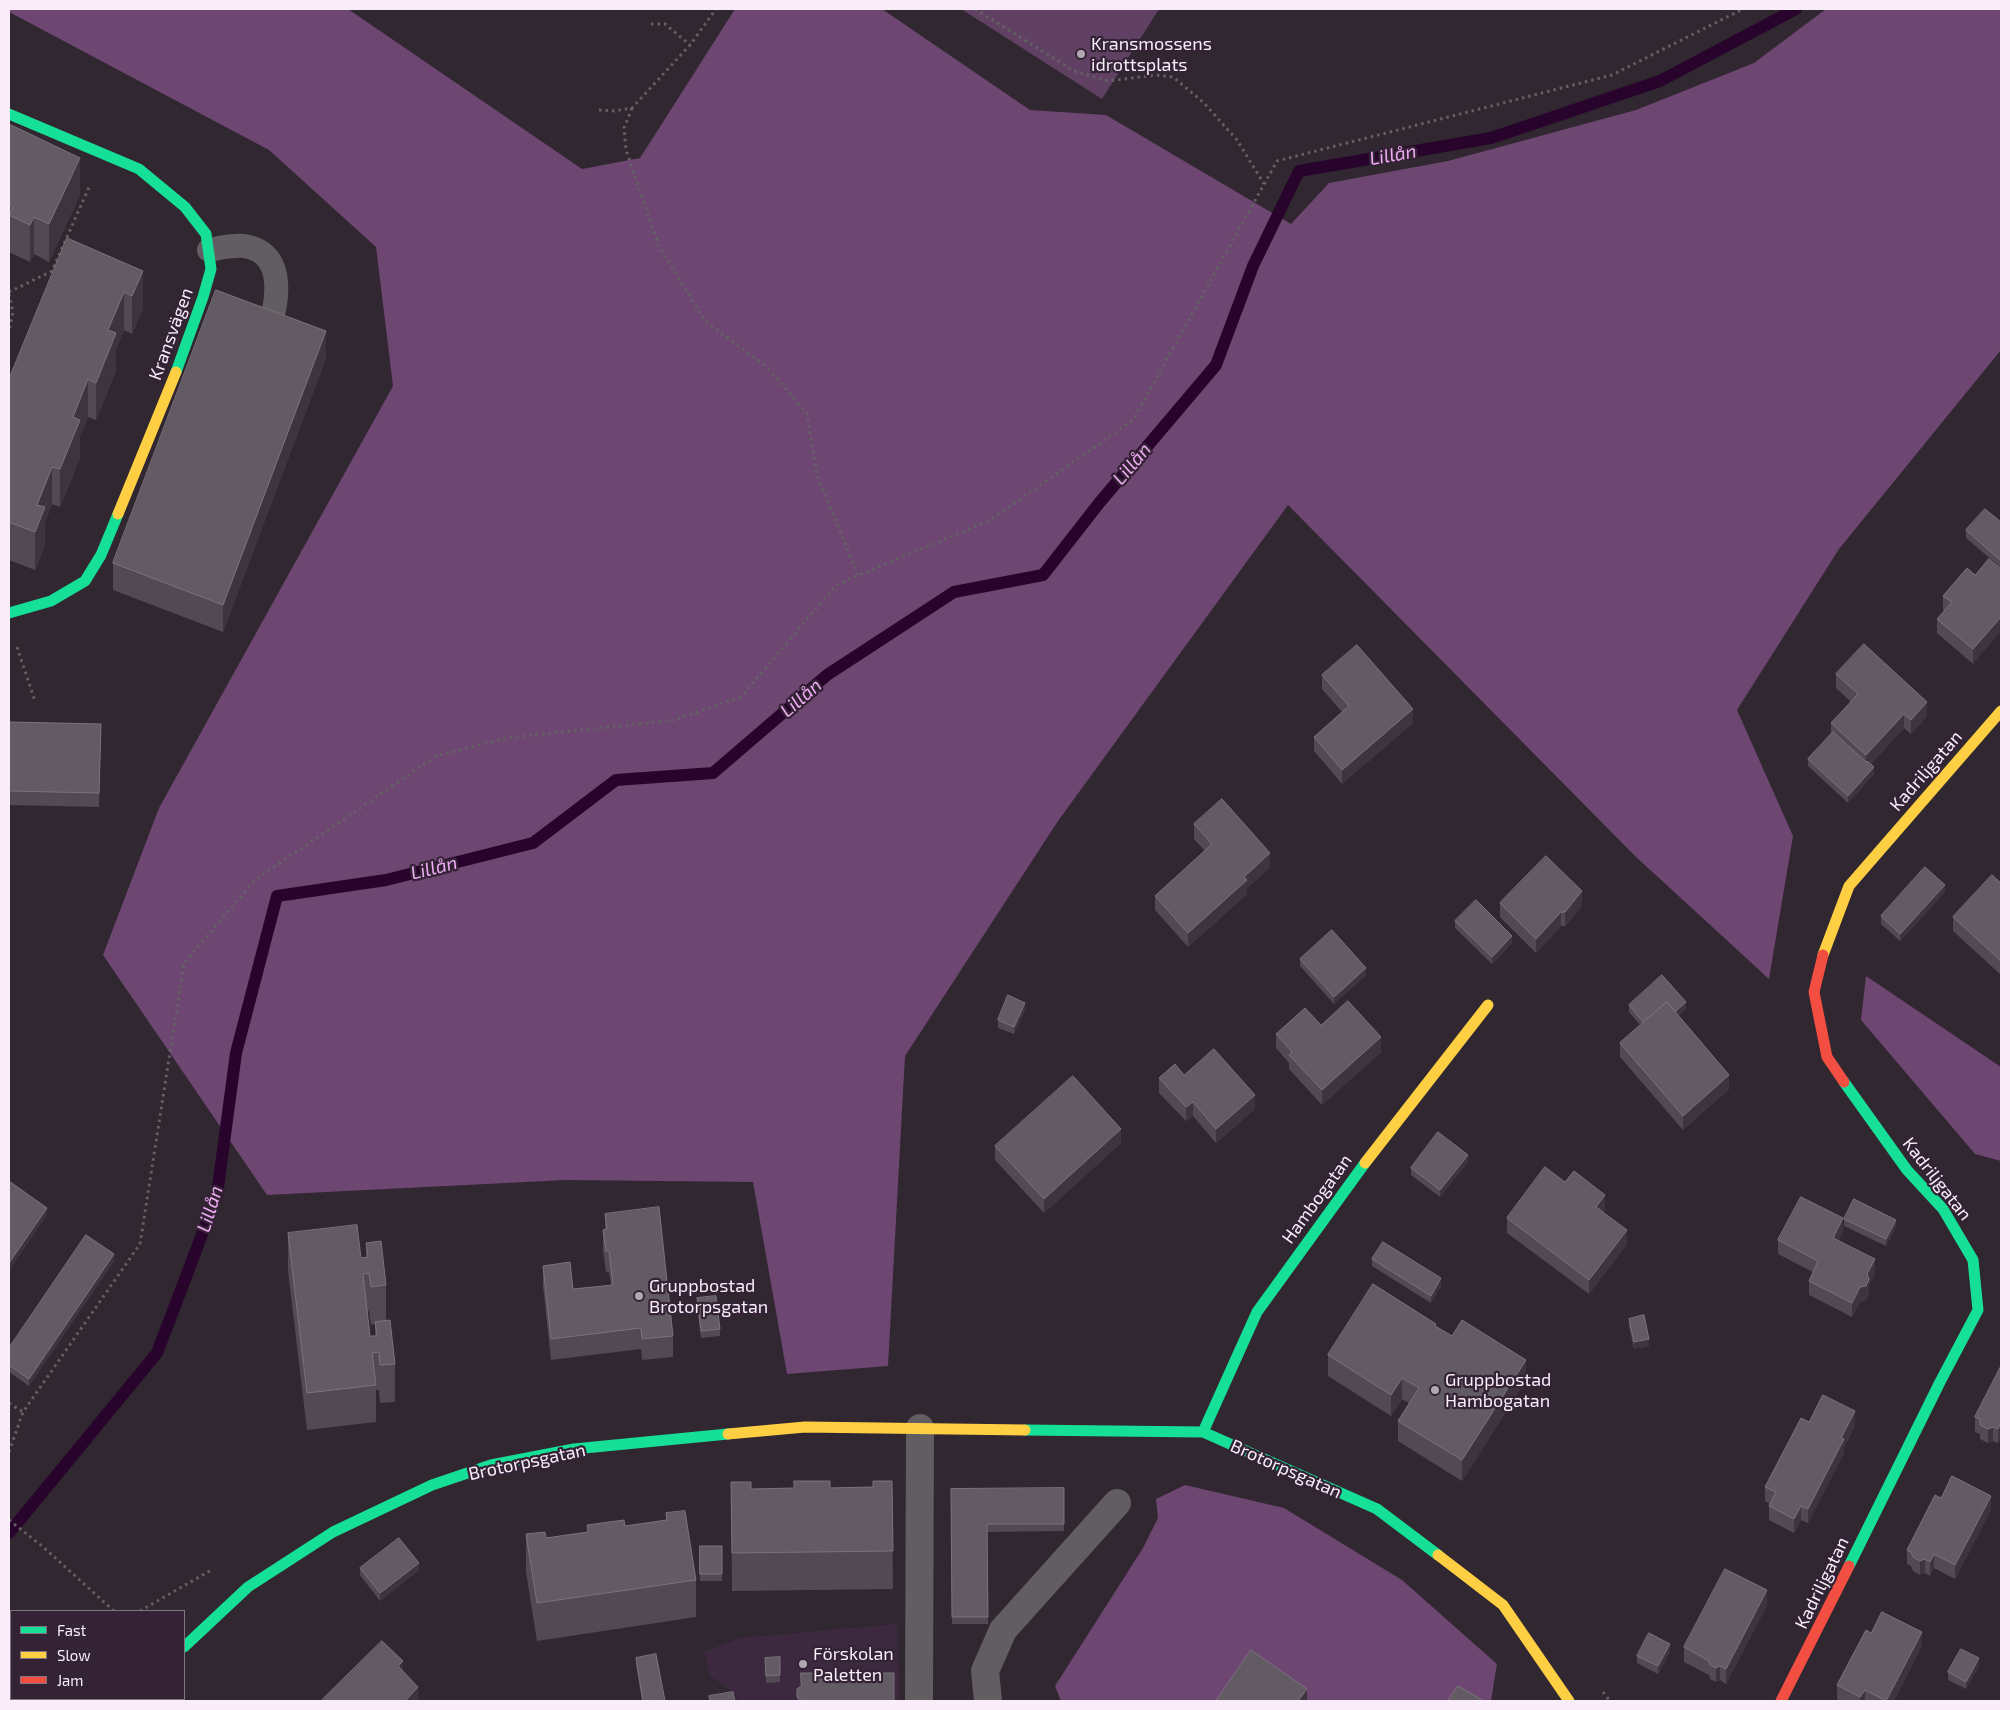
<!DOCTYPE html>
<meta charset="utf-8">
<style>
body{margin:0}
#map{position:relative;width:2010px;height:1710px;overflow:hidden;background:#302731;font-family:"Exo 2",sans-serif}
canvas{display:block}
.frame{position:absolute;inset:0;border:10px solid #f8edf9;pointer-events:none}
.legend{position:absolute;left:10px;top:1610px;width:175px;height:90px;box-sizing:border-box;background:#342335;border:1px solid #827483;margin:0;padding:6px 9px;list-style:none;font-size:15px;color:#f8edf9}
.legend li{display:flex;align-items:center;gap:10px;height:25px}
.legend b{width:25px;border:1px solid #827483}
</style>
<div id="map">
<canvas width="2010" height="1710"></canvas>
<div class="frame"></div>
<ul class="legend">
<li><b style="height:6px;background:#16e098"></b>Fast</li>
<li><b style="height:6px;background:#ffcf43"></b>Slow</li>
<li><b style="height:6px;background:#f24e42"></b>Jam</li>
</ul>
</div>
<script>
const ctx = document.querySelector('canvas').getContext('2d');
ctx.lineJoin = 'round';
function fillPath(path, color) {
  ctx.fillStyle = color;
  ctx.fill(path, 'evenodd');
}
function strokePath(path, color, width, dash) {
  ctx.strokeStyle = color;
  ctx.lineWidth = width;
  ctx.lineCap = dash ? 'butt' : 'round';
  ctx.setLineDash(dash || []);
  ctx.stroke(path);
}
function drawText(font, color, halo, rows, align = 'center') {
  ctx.font = font + ' "Exo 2",sans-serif';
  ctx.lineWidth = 4.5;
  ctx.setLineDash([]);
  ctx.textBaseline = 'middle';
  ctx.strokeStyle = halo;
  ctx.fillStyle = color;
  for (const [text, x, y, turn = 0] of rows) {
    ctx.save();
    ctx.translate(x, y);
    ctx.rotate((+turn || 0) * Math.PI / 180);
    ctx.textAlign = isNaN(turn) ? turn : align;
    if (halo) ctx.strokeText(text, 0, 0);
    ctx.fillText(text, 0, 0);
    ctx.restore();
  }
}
const built = new Path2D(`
 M897,1624L899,1701H740L732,1691L710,1676L704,1652L740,1638Z`);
const green = new Path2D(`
 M961,9H1159L1102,99Z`);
const forest = new Path2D(`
 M9,9H348L582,169L640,158L735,9H882L1030,110L1106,115L1291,224L1329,183L1448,161L1636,110L1754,63L1826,9H2001V350L1839,549L1737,710L1793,836L1769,979L1635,856L1288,505L1058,821L905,1056L888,1366L787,1374L753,1182L566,1180L267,1195L103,955L159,808L393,386L376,247L269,150L9,12Z
 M1866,976L2001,1067V1161L1975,1154L1861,1020Z
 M1185,1485L1284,1508L1402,1580L1497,1664L1491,1701H1061L1055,1686L1143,1548L1158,1518L1156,1499Z`);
const stream = new Path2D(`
 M9,1533L157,1353L217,1195L236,1053L277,896L386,880L533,843L616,780L713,773L827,675L954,592L1043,575L1100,502L1216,365L1253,266L1299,171L1491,138L1660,81L1796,9`);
const path = new Path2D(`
 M975,9L1074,71L1108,81L1156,75L1173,77L1203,102L1237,140L1264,184
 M651,24H665L690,45
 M632,108L624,128L626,150L659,246L705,321L766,366L807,414L817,475L858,575
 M599,110L614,111L632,108L690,45L716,9
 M9,292L52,271L90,185
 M9,294L13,312L9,332
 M17,647L35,701
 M9,1403L23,1412
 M9,1452L23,1412L140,1244L184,963L255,880L436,756L506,738L675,720L741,697L836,585L990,520L1133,420L1277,161L1612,75L1743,9
 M9,1520L42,1546L114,1611
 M140,1611L213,1569
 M1603,1692L1610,1701
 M9,1698H11
 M87,1699L92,1701`);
const lane = new Path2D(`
 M209,250C220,248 232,245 244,246C291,253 276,311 265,341`);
const street = new Path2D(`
 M131,1701L133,1699
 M919,1701L920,1428
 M988,1701L985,1671L1003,1630L1117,1503`);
const fast = new Path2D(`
 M9,114L139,169L185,207L206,234L211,269L203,297L176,372
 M9,613L51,601L85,581L101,555L118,514
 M1844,1082L1907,1170L1943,1209L1973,1260L1978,1310L1940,1382L1849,1566
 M1025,1430L1203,1432L1377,1509L1438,1555
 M1203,1432L1257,1312L1365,1163
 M184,1647L248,1587L333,1532L432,1485L491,1465L574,1449L728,1434`);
const slow = new Path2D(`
 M118,514L176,372
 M1823,955L1849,886L2001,711
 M1365,1163L1488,1005
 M728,1434L805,1427L1025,1430
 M1438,1555L1503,1605L1569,1701`);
const jam = new Path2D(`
 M1823,955L1814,992L1827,1057L1844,1082
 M1781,1701L1849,1566`);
const wall = new Path2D(`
 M9,124L80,195L49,262L34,254L30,262L9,252Z
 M143,271V309L132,334L124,330L116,349V371L96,420L88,417L80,436V458L60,507L52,504L45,522V545L35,570L9,560V379Z
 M326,358L223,632L113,590V563Z
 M2001,522V568L1966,538V530Z
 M1975,575L1973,664L1937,633V619L1944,611L1943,610V596Z
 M1836,674L1927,716L1911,734L1904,728L1871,764L1874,774L1848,803L1808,766V759L1831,734V723L1851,702L1836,688Z
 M1322,675L1413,723L1342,784L1314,751V737L1342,712L1322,689Z
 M9,722L101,724L99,807L9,805Z
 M1194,824L1270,867L1247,888V894L1188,947L1155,910V896L1205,851L1194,839Z
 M2001,883V975L1953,931V917Z
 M1945,892L1900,941L1881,924V916Z
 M1500,903L1582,906L1565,926H1561L1536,953L1500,917Z
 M1455,921L1512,943L1492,964L1455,928Z
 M1300,959L1366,975L1334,1004L1300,966Z
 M1629,1005L1686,1009L1678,1016L1729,1089L1683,1130L1620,1057V1043L1640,1025L1629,1012Z
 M1025,1010L1014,1034L998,1028V1020Z
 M1321,1025L1381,1052L1322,1105L1289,1069V1063L1276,1048V1034Z
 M1184,1075L1255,1109L1216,1143L1193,1116L1186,1121L1159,1093V1078Z
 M1121,1143L1044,1213L995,1160V1146Z
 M1468,1162L1440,1197L1411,1175V1168Z
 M1565,1182L1605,1209L1603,1212L1627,1244L1589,1294L1507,1233V1218Z
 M605,1214L673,1336V1357L642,1360L641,1349L551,1360L543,1286V1266L573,1289L611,1285L609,1272H606L603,1250V1230L605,1229Z
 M1844,1219L1896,1227L1886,1246L1844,1226Z
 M1843,1232L1838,1241L1875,1273L1869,1284V1293L1866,1300L1860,1302L1852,1317L1809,1295V1281L1813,1272L1778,1254V1240Z
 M288,1233L361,1258L366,1257V1243L386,1285V1321L395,1364V1402L380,1403L379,1390H376V1422L307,1430L288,1271ZM367,1311H369L371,1325L375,1324V1336H370Z
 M1372,1259L1441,1286L1431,1303L1372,1266Z
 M114,1261L29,1386L9,1372V1348Z
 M697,1298L720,1329V1336L701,1338L697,1305Z
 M1629,1319L1649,1346L1634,1349L1629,1326Z
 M1436,1326L1526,1380L1462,1481L1398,1441V1421L1409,1403L1402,1399L1391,1416L1328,1376V1355Z
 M2001,1366V1438L1998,1443L1993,1441L1988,1443L1980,1439V1434L1975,1432V1417Z
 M1809,1422L1855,1426L1844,1447V1453L1808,1523L1801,1520L1794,1533L1769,1520V1506L1770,1504L1765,1501V1487Z
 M892,1481L893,1589L732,1591L731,1482L751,1489L873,1487Z
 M1064,1488V1531L987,1532L988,1624H952L951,1489Z
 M1941,1498L1991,1510L1955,1579L1934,1568L1930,1576L1925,1573L1920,1575L1913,1571L1911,1566L1907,1564V1550Z
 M666,1513L696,1580V1617L537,1641L526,1572V1534L546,1538L587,1532V1525L625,1526L666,1520Z
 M700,1546H722V1581H700Z
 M360,1568L419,1570L380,1601L360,1575Z
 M1767,1605L1726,1684L1720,1680L1716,1682L1710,1679L1709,1675L1684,1662V1647Z
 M1871,1633L1922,1646L1894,1701H1841L1837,1699V1685Z
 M1670,1651L1658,1674L1637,1663V1656Z
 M780,1657V1682L766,1683L765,1658Z
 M636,1658L665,1701H642L636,1665Z
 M1979,1665L1966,1689L1948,1680V1672Z
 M797,1689L894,1701H797Z`);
const shadedWall = new Path2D(`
 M80,158V195L49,262V224Z
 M34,217V254L30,262V225Z
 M143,271V309L132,334V296Z
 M124,292V330L116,349V371L96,420V383L108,330Z
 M326,331V358L223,632V605Z
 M88,379V417L80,436V458L60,507V469L73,417Z
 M52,467V504L45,522V545L35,570V532L37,505Z
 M2001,617V631L1973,664V649Z
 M1927,702V716L1911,734V720Z
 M1413,709V723L1342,784V770Z
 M1904,714V728L1866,769V755Z
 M1874,767V774L1848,803V796Z
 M1270,853V867L1247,888V894L1188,947V933L1244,877Z
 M1945,885V892L1900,941V934Z
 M1582,891V906L1565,926V912Z
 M1561,912V926L1536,953V939Z
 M1512,936V943L1492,964V957Z
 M1366,968V975L1334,1004V997Z
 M1686,1002V1009L1672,1022V1015Z
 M1025,1003V1010L1014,1034V1027Z
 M1381,1037V1052L1322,1105V1090Z
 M1729,1075V1089L1683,1130V1116Z
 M1255,1095V1109L1216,1143V1129Z
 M1193,1102V1116L1186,1121V1107Z
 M1121,1129V1143L1044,1213V1199Z
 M1468,1155V1162L1440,1197V1190Z
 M1605,1195V1209L1596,1221V1207Z
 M47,1208V1215L9,1271V1263Z
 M1843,1218V1232L1833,1252V1238Z
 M1896,1220V1227L1886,1246V1239Z
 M1627,1230V1244L1589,1294V1280Z
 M114,1254V1261L29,1386V1379Z
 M1875,1259V1273L1869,1284V1293L1866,1300L1860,1302L1852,1317V1303Z
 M1441,1278V1286L1431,1303V1296Z
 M1649,1339V1346L1634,1349V1342Z
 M1526,1360V1380L1462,1481V1460Z
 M1402,1378V1399L1391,1416V1395Z
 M1855,1411V1426L1844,1447V1453L1808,1523V1509L1841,1438Z
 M2001,1423V1438L1998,1443V1429Z
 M1993,1427V1441L1988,1443V1429Z
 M1991,1496V1510L1955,1579V1565Z
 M1801,1506V1520L1794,1533V1519Z
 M1934,1554V1568L1930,1576V1562Z
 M1925,1559V1573L1920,1575V1561Z
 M419,1563V1570L380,1601V1593Z
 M1767,1590V1605L1726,1684V1669Z
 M1922,1632V1646L1894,1701H1886Z
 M1670,1644V1651L1658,1674V1666Z
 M1979,1658V1665L1966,1689V1682Z
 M403,1661V1676L398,1666Z
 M1720,1666V1680L1716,1682V1668Z
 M418,1687V1701H405Z
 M1307,1689V1701H1298Z
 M1865,1690V1701H1860V1697Z`);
const building = new Path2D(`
 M9,124L80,158L49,224L34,217L30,225L9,215L13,207L9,205Z
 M67,238L143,271L132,296L124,292L108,330L116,333L96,383L88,379L73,417L80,420L60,469L52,467L37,505L45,507L35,532L9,522V379Z
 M216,290L326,331L223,605L113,563Z
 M1985,509L2001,522V561L1966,530Z
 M1989,559L2001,569V617L1973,649L1937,619L1952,602L1943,596L1967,568L1975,575Z
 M1864,644L1927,702L1911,720L1904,714L1866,755L1831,723L1858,694L1836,674Z
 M1357,645L1413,709L1342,770L1314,737L1349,706L1322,675Z
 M9,722L101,724L99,793L9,791Z
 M1833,732L1866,762L1867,761L1874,767L1848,796L1808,759Z
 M1222,799L1270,853L1244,877L1247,880L1188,933L1155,896L1212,844L1194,824Z
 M1546,856L1582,891L1565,912H1561L1536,939L1500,903Z
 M1925,867L1945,885L1900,934L1881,916Z
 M1992,875L2001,883V961L1953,917Z
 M1476,900L1512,936L1492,957L1455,921Z
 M1332,930L1366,968L1334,997L1300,959Z
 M1662,975L1686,1002L1675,1012L1667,1002L1643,1022L1629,1005Z
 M1008,995L1025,1003L1014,1027L998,1020Z
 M1348,1001L1381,1037L1322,1090L1289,1055L1292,1052L1276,1034L1305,1008L1321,1025Z
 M1667,1002L1729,1075L1683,1116L1620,1043Z
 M1214,1049L1255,1095L1216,1129L1193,1102L1186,1107L1159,1078L1175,1064L1184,1075Z
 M1073,1076L1121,1129L1044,1199L995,1146Z
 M1438,1132L1468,1155L1440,1190L1411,1168Z
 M1545,1167L1565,1182L1574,1171L1605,1195L1596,1207L1627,1230L1589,1280L1507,1218Z
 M9,1181L47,1208L9,1263Z
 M1801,1197L1843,1218L1833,1238L1875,1259L1867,1274L1869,1279L1866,1286L1860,1287L1852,1303L1809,1281L1818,1261L1778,1240Z
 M1854,1199L1896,1220L1886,1239L1844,1219Z
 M659,1207L673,1336L642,1339L641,1328L551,1339L543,1266L570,1262L573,1289L613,1285L609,1251H606L603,1230L607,1229L605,1214Z
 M357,1225L361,1258L368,1257L366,1243L381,1241L386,1285L371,1287L369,1273L363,1274L370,1336H377L375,1322L390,1320L395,1364L380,1365L379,1352L372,1353L376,1385L307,1393L288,1233Z
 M86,1235L114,1254L29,1379L9,1365V1348Z
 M1383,1242L1441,1278L1431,1296L1372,1259Z
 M1373,1284L1436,1324L1435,1326L1452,1336L1462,1320L1526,1360L1462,1460L1398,1421L1419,1388L1402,1378L1391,1395L1328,1355Z
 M716,1296L720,1329L701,1331L697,1298Z
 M1644,1315L1649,1339L1634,1342L1629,1319Z
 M2001,1366V1423L1998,1429L1993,1427L1988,1429L1980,1425V1419L1975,1417Z
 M1823,1395L1855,1411L1841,1438L1844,1439L1808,1509L1801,1506L1794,1519L1769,1506L1776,1492L1765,1487L1801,1418L1809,1422Z
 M1952,1476L1991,1496L1955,1565L1934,1554L1930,1562L1925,1559L1920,1561L1913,1557L1911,1552L1907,1550L1935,1495L1941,1498Z
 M794,1481H830V1488L873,1487V1481H892L893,1551L732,1553L731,1482H751V1489L794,1488Z
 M1064,1488V1524H987L988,1617H952L951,1489Z
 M685,1511L696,1580L537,1603L526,1534L545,1532L546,1538L588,1532L587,1525L624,1520L625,1526L667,1520L666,1513Z
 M399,1538L419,1563L380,1593L360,1568Z
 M700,1546H722V1574H700Z
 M1725,1569L1767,1590L1726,1669L1720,1666L1716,1668L1710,1665L1709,1661L1684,1647Z
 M1882,1612L1922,1632L1886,1701L1865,1690L1860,1697L1837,1685L1866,1630L1871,1633Z
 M1649,1633L1670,1644L1658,1666L1637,1656Z
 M382,1641L403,1661L398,1666L418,1687L405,1701H321Z
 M1961,1649L1979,1658L1966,1682L1948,1672Z
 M1251,1650L1307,1689L1298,1701H1216Z
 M656,1654L665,1701H643L636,1658Z
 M780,1657V1675L766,1676L765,1658Z
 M801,1673H894V1701H801V1700L797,1697V1689L801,1686Z
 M1458,1686L1484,1701H1448Z
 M733,1692L735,1701H710L709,1696Z`);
const markers = [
 [1081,54,5,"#b2a8b3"],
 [639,1296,5,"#b2a8b3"],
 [1435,1390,5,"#b2a8b3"],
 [803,1664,5,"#b2a8b3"]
];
const poiNames = [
 ["Kransmossens",1091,44],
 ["idrottsplats",1091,65],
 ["Gruppbostad",649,1286],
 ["Brotorpsgatan",649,1307],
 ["Gruppbostad",1445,1380],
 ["Hambogatan",1445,1401],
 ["Förskolan",813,1654],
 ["Paletten",813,1675]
];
const streetNames = [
 ["Kransvägen",171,334,-70],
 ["Kadriljgatan",1926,771,-49],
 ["Kadriljgatan",1937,1179,52],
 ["Hambogatan",1317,1199,-54],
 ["Brotorpsgatan",527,1462,-12],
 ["Brotorpsgatan",1286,1469,24],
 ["Kadriljgatan",1822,1583,-64]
];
const waterNames = [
 ["Lillån",1393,155,-10],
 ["Lillån",1132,464,-50],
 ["Lillån",801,698,-41],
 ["Lillån",434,868,-14],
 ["Lillån",210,1209,-73]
];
fillPath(built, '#3d293f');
fillPath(green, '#604163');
fillPath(forest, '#6d4671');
strokePath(stream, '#28042c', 12);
strokePath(path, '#656065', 3, [2.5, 4]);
strokePath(lane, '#615d61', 24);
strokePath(street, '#615d61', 28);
strokePath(fast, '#16e098', 11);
strokePath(slow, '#ffcf43', 11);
strokePath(jam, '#f24e42', 11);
fillPath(wall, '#524953');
fillPath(shadedWall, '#3d343e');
fillPath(building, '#635b64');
strokePath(building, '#7b727c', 1);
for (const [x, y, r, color] of markers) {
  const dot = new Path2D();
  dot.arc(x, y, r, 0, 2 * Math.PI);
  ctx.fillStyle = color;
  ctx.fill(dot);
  strokePath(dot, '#342335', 2);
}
drawText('18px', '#f8edf9', '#342335', poiNames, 'left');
drawText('18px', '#f8edf9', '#342335', streetNames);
drawText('italic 19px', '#edabf3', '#342335', waterNames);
</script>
